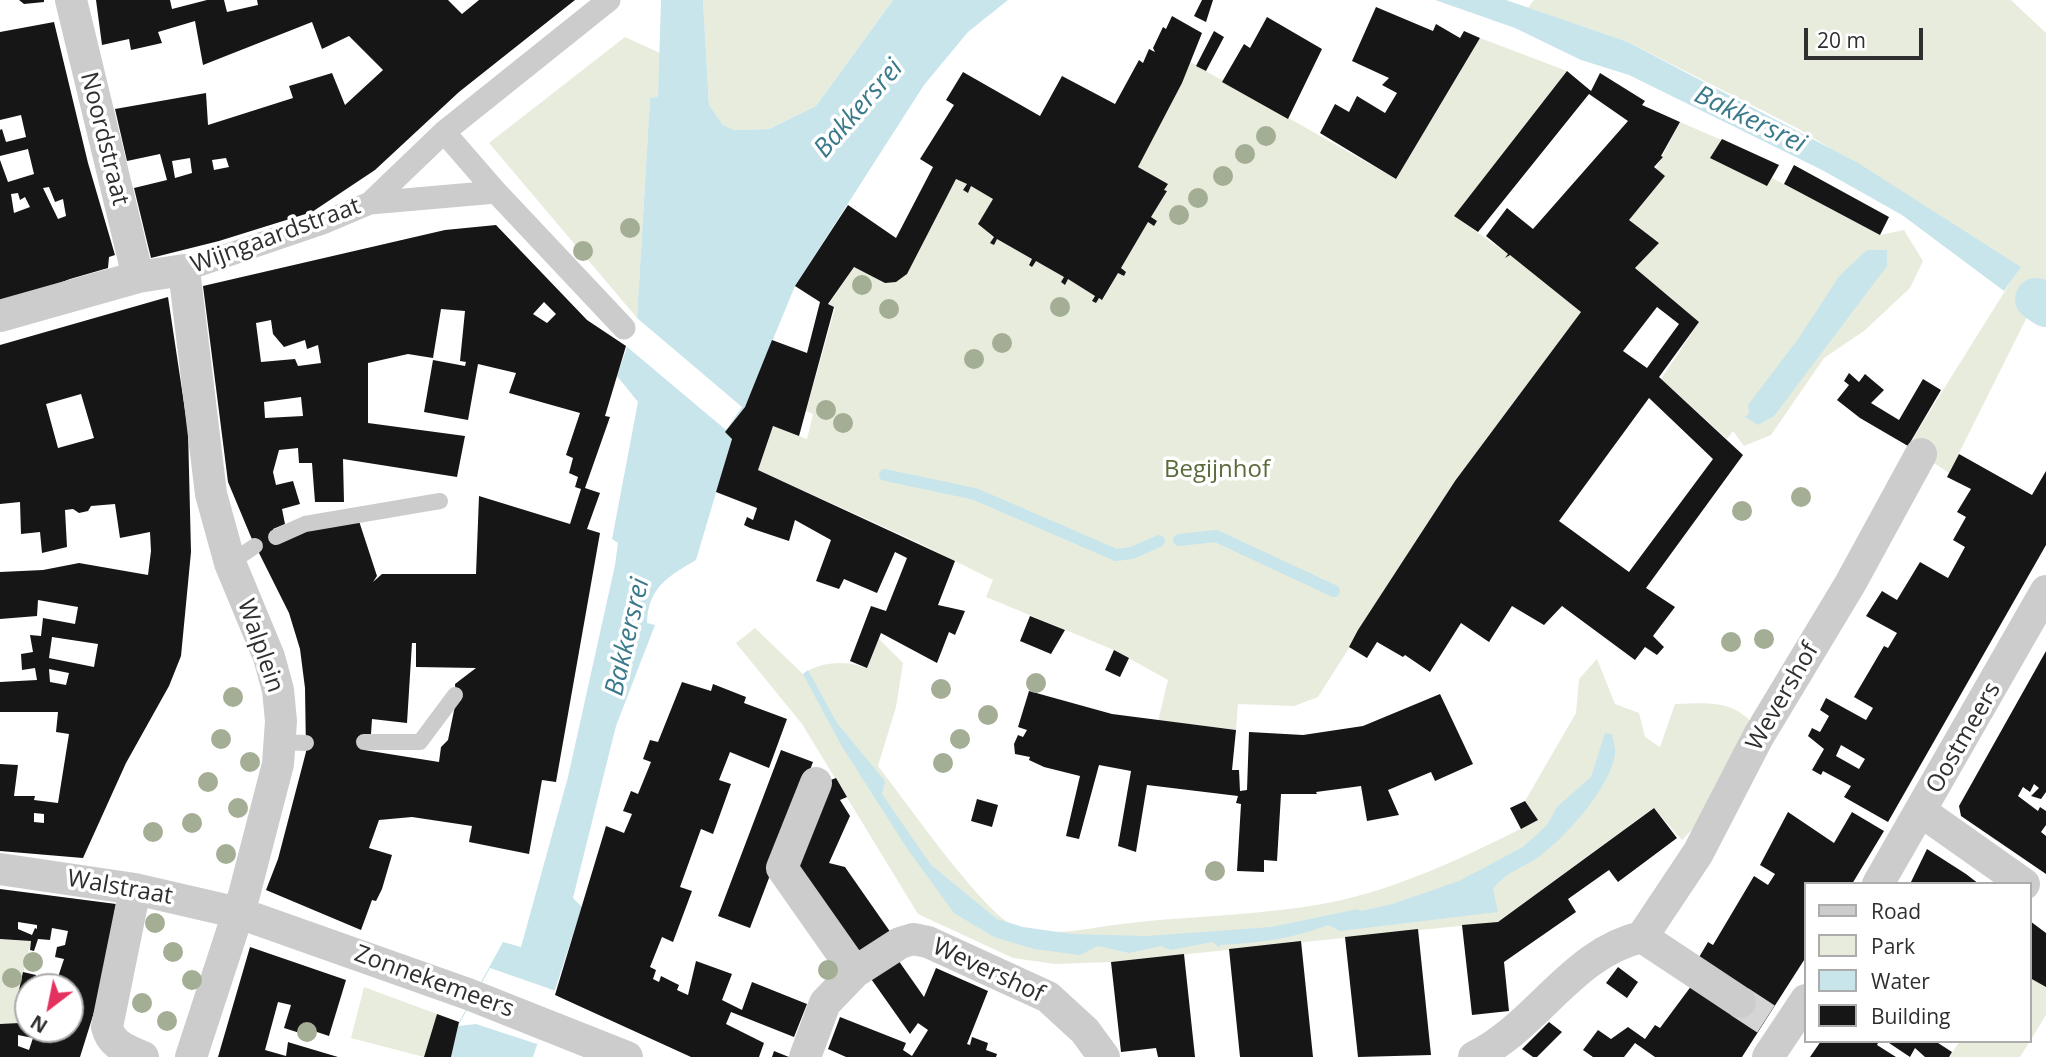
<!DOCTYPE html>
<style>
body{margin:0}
#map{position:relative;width:2046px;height:1057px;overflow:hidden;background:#fff;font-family:"Open Sans",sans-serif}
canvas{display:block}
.legend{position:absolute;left:1804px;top:882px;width:228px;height:161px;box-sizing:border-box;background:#fff;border:2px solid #acacac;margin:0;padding:9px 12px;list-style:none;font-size:21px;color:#2f2f2f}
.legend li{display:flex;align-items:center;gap:14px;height:35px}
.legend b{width:35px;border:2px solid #acacac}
.north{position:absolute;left:14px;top:973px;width:70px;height:70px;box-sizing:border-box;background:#fff;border:2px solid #acacac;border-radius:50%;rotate:212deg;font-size:19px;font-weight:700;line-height:28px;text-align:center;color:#2f2f2f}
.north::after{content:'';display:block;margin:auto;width:24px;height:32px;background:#e5315f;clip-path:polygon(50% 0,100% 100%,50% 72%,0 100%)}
.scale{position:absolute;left:1804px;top:28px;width:119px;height:32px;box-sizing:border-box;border:4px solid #2f2f2f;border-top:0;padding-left:9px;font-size:21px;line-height:24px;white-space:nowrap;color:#2f2f2f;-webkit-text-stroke:5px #fff;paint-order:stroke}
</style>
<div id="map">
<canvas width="2046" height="1057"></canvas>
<ul class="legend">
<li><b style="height:9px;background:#ccc"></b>Road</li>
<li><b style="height:19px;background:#e8ecdd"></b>Park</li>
<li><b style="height:19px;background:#c9e5ec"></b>Water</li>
<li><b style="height:19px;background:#161616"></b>Building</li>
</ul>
<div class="north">N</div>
<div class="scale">20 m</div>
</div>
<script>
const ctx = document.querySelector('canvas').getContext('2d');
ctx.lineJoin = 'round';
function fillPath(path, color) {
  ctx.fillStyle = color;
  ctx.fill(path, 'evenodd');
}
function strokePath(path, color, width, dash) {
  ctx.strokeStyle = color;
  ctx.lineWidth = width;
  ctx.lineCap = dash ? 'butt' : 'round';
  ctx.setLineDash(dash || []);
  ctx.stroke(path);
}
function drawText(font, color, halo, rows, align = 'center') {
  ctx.font = font + ' "Open Sans",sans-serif';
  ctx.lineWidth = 7;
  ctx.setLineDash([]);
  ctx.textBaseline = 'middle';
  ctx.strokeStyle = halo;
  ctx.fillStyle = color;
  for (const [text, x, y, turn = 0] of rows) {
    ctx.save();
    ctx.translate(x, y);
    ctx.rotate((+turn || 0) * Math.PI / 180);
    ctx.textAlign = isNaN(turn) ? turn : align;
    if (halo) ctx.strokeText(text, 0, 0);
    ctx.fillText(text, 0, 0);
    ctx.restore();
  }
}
const green = new Path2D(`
 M703,0H893L816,106L769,129L734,130L723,125L709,105Z
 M1534,0H2011L2046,33V289L2042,287L1949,473L1908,446L2020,267L1799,129L1628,42L1528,8Z
 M625,37L660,53L658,97L650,99L637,318L489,143Z
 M1480,38L1567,71L1454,216L1508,254L1505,258L1510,255L1581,312L1455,481L1318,697L1294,706L1238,704L1236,730L1158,721L1168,680L1114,650L986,597L993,580L915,541L758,470L773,426L807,439L813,414L806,411L835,308L829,304L854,267L885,283L905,276L956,179L967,184L963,191L968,193L971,186L993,199L988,233L994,237L991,243L994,244L997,239L1032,259L1029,264L1032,266L1036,261L1064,277L1061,282L1064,284L1068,279L1095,296L1092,301L1096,303L1099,298L1103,299L1118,273L1124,276L1126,273L1121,268L1166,192L1164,190L1168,184L1138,167L1190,62L1396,179Z
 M1680,122L1779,165L1772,178L1880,235L1904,230L1923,261L1910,288L1864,331L1824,358L1771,435L1744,446L1733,431L1727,439L1661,379L1699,322L1635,268L1659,243L1629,220Z
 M755,628L803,674C820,661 847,660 866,668L878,638L903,663L896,707L878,766C903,798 981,909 1011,924C1044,940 1087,928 1121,924C1194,915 1269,916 1342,900C1410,884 1475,852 1538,820L1525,801L1576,713L1579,679L1597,659L1615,704L1639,713L1645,737L1660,747L1675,704C1708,703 1735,699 1756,728L1697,825L1682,840L1653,808L1498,922L1111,962L1055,964L1013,958L918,914L802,724L736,643Z
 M0,939L31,941L15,1008L19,1023L0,1024Z
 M2030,977L2046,987V1015L2030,1041Z
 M364,987L437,1014L424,1057L351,1038Z
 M1960,1041H2030L2020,1057H1949Z`);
const water = new Path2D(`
 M661,0H703L709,105L723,125L734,130L769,129L816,106L893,0H1008L968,32L924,85L795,286L745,407L725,432L732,439L696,560C669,576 648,587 647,623L655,625L616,726L573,898L582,907L533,1057H451L459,1022L503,942L521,947L568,777L615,565L618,543L612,539L638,402L617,376L637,318L650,98L658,97Z
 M1435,0H1506L1628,42L1858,163L2021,267L2004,291L1902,215L1822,170L1629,75L1581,60L1515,28Z
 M1867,250H1887V266L1774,416L1758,425L1745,417L1749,414L1748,405L1798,339L1840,275Z
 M808,670L837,723L885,781L882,794L931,865L997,919L1023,927L1072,934L1146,936L1217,931L1271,927L1358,909L1361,911L1392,904L1459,881L1523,847L1547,825L1557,807L1591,777L1605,733L1612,734C1613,740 1616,749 1615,755C1609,789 1564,839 1537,858C1521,869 1504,873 1493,889L1498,912L1340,931L1328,925C1292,939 1258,943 1220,945L1219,948L1213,942L1171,950L1161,946L1129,953L1098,946L1080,955L1034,949L994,937L954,913L906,847L841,745L803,674Z`);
const pier = new Path2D(`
 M637,318L742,407L726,430L626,346Z
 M490,968L556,991L537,1044L476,1024L458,1026Z`);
const stream = new Path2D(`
 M885,475L975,494L1116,555L1132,553L1159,541
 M1179,540L1216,536L1334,591`);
const canal = new Path2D(`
 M2036,299L2046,306`);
const building = new Path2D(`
 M19,0H44V2L24,4Z
 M96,0H170L172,9L207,0H224L227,12L258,5L257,0H448L462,14L479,0H575L459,92L375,170L312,212L219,241L151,258L134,188L167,180L160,154L127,161L115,109L206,93L208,125L293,98L289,86L332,73L345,105L383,70L349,36L322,49L312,22L203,65L195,21L158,32L162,43L131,50L129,39L102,45ZM190,158L192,173L175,178L172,161ZM226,158L229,167L214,170L212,160Z
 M1202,0H1213L1206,22L1194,16Z
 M1376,7L1433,31L1436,24L1460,38L1464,31L1480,38L1396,179L1320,133L1335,104L1349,112L1357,96L1385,113L1397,93L1382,85L1389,78L1352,61Z
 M1172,16L1202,33L1182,83L1138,167L1168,184L1164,190L1167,191L1151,217L1157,221L1154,226L1148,222L1121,268L1126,272L1124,276L1118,273L1102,300L1099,298L1096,303L1092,301L1095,296L1068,279L1065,285L1061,282L1064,277L1036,261L1032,267L1029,265L1032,259L997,239L994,245L990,243L994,237L978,224L993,199L971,186L968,193L963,190L967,184L956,179L907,274L896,282L885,283L854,267L828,304L834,307L799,436L773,426L758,470L955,561L938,605L965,611L955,635L949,632L937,663L881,633L867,668L850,661L871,606L886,611L907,558L895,552L877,593L844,579L839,589L816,581L831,540L795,520L789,541L750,528L744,525L747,517L753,520L757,508L716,492L732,439L725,432L745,407L772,340L807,353L820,302L795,286L848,205L896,238L933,167L920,159L954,105L946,100L963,72L1040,116L1062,76L1115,104L1139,60L1143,63L1149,49L1155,52L1153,48L1163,27L1166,29Z
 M1267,17L1322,49L1288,119L1222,82L1244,44L1250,48Z
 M54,22L88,163L115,255L109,257L108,268L70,279L0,306V160L8,182L34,174L28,149L0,156V130L2,129L6,142L26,137L21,115L0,120V32ZM49,187L55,202L63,199L66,216L58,219L43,188ZM18,193L20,200L25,197L30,207L14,213L11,194Z
 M1214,31L1224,37L1206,71L1196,66Z
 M1567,71L1591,91L1600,73L1645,101L1642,105L1680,122L1661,156L1663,157L1654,167L1665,176L1629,220L1659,243L1635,268L1699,322L1659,377L1743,455L1646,588L1675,607L1653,636L1664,647L1657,655L1645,647L1635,660L1562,606L1544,625L1512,606L1489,642L1461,623L1430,672L1405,655L1403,657L1377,642L1367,658L1349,647L1358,630L1455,481L1581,312L1510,255L1505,258L1508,254L1486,236L1507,208L1533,229L1628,121L1589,94L1478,232L1454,216ZM1657,307L1679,324L1647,368L1623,351ZM1649,398L1713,459L1629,572L1559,521Z
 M1722,139L1779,165L1767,186L1710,158Z
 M1794,165L1889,217L1880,235L1784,184Z
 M496,225L587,320L626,346L605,416L610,417L585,488L600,493L587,529L600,533L556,782L542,780L529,854L469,842L472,826L412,817L379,820L369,848L392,855L382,889L376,901L372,900L361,930L266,890L278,859L306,752L305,688L300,649L289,613L251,537L228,482L203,286L445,230ZM544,302L556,314L547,323L533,314ZM441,309L465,311L460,361L466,362L465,366L433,360L424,412L468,420L478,364L516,373L509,393L580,413L566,455L573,458L569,473L578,477L575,487L581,489L570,524L479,496L476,574H382L373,582L377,576L359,521L310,530L278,544L273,529L285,524L282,509L300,504L293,481L276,485L273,472L279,450L298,448L299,463H312L315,502H344L343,459L457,477L465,436L368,423V363L408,354L433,358ZM271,320L273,334L284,347L305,340L307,349L318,345L321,363L298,366L295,359L261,362L256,323ZM301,397L303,416L265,418L264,402ZM412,643H416V667L476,668L455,684L456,701L448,740L441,747L439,762L364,750L363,734H371L372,719L407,723Z
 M168,297L188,430L191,552L181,656L169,686L126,763L83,858L0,851V764L18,765L14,796H35L34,800L58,803L69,734L56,732L58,712H0V682L37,680L35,668L22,670L21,654L33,652L30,635L41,636L43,618L75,624L78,607L38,600L37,616L0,619V572L43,570L79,563L148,575L151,551L150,532L120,538L115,504L91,506L88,511L79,513L73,509L65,510L67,547L42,553L40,532L21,534L20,502L0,504V345ZM81,394L94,438L58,448L46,404ZM52,637L98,644L94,667L49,658ZM49,669L69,673L66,685L50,682ZM34,813L44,814V823L34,822Z
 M1849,373L1859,382L1865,374L1884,390L1871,403L1899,420L1923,379L1941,390L1908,446L1860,418L1837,400L1849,385L1844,381Z
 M1959,454L2032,495L2046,471V545L1888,822L1844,797L1851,786L1823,771L1821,775L1812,770L1824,749L1808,736L1812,728L1820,732L1829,716L1820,710L1826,698L1866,720L1873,708L1854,697L1884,646L1888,648L1897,633L1866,616L1882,591L1897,600L1920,562L1948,578L1965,547L1953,540L1966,517L1957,512L1971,489L1947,477ZM1841,745L1865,759L1859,769L1836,756Z
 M1030,616L1065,630L1051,654L1020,641Z
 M1114,650L1129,658L1120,677L1105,670Z
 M2046,651V792L2041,799L2031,796L2039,788L2034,784L2030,792L2023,787L2018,796L2038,811L2040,807L2046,811V825L2041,832L2046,836V874L1961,816L1959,806Z
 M682,682L711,691L713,684L746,697L744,703L787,719L769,768L730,752L719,780L731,784L713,834L701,829L680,887L692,891L673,942L662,937L650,967L656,970L653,979L659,982L661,976L679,985L677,990L688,995L696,961L732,974L722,1000L742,1010L752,982L807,1004L794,1037L731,1012L726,1024L764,1043L759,1057H691L555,995L606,826L624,833L632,814L623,811L631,791L638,794L651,762L643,759L650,740L658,742Z
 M1029,691L1112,714L1236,730L1232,770H1239L1240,791L1247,790L1249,732L1303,735L1363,726L1440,694L1473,764L1435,781L1431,772L1388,790L1399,815L1367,821L1361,786L1316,792L1317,794H1281L1277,861L1264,860V872L1237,871L1241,804L1236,803L1238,796L1147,785L1136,852L1118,846L1131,771L1099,765L1079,839L1066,836L1080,776L1044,767L1029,760L1030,757L1015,754L1014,744L1018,735L1023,737L1027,730L1018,727Z
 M781,750L813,762L750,928L718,916Z
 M836,778L847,797L840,800L850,816L829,863L845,867L891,933L856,957L794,866L828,781Z
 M977,799L998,805L992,827L971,821Z
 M1525,801L1538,820L1521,829L1510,808Z
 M1654,808L1677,838L1618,882L1609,870L1568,899L1576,912L1504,962L1509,1011L1472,1015L1462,925L1498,922Z
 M1788,812L1834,843L1852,812L1884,831L1852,884H1806V957L1742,1057H1655L1635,1043L1624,1057H1593L1583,1050L1598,1030L1611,1039L1628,1027L1645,1039L1655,1025L1660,1028L1692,985L1698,959L1708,942L1713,945L1754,876L1768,885L1775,874L1760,865Z
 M1927,849L1966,874L1979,884H1910Z
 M0,889L116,904L101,990L80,1057H0V1024L19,1023L15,1008L23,972L36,975L32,987H28V1029H70V987H45L46,977L57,980L64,959L55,957L57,947L65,945L68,931L52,928L50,940L38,939L34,951L30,950L31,941L0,939ZM18,922L37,925V929L35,928L32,935L18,929ZM18,1035L33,1038L29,1050L18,1046Z
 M2030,921L2046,933V987L2030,978Z
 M1418,929L1431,1055L1358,1057L1345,937Z
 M1301,941L1313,1057H1240L1229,949Z
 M250,947L346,980L329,1036L305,1028L303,1034L284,1028L291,1005L278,1002L265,1050L286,1056L288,1042L291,1043L338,1057H218Z
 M1184,954L1195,1057H1158L1156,1048L1121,1052L1111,962Z
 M896,957L924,997L936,968L988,991L967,1044L970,1045L972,1037L988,1043L986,1050L997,1054L996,1057H846L828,1049L840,1017L906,1043L903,1050L912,1056L928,1030L918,1023L910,1034L869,976Z
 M1618,967L1638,982L1627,998L1606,983Z
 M437,1014L459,1022L451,1057H424Z
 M1549,1022L1562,1032L1537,1057H1533L1522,1049Z
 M1821,1041H1879L1877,1045L1896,1057H1810Z
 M1886,1041H1935L1952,1052L1949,1057H1925L1915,1048L1910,1057Z
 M774,1051L789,1057H772Z`);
const minorTunnel = new Path2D(`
 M1740,1002L1766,1019`);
const service = new Path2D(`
 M276,537L305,524L440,501
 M230,563L255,546
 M280,742L306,743
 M364,742H420L455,695`);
const pedestrian = new Path2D(`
 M444,132L496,192
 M370,203L496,192L624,328
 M184,270L325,222L370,203L444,132L609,0`);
const minor = new Path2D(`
 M71,0L138,277
 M0,316L138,277L184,270L211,494L230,563L269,657L278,690L281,721L278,764L244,895L191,1057
 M816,783L782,868L855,972
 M1922,812L2024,884
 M0,869L135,889L239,913L468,994L627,1057
 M1878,884L2046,591
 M135,889L107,1027C111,1045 127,1050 143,1057
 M1642,937L1740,1002
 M805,1057L825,1003L855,972L900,943L913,939L928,942L1048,997L1085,1031L1104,1057
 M1474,1057C1536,1027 1573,952 1642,937L1698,853L1758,737L1850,584L1921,454
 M1768,1057L1806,1000`);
const trees = [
 [1266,136],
 [1245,154],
 [1223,176],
 [1198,198],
 [1179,215],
 [630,228],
 [583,251],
 [862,285],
 [1060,307],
 [889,309],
 [1002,343],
 [974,359],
 [826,410],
 [843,423],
 [1801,497],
 [1742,511],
 [1764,639],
 [1731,642],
 [1036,683],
 [941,689],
 [233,697],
 [988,715],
 [221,739],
 [960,739],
 [250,762],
 [943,763],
 [208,782],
 [238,808],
 [192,823],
 [153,832],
 [226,854],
 [1215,871],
 [155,923],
 [173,952],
 [33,962],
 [828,970],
 [12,978],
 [192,980],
 [142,1003],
 [167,1021],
 [307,1032]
];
const streetNames = [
 ["Noordstraat",104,139,76],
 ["Wijngaardstraat",276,236,-20],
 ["Walplein",260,646,71],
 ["Wevershof",1783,697,-60],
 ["Oostmeers",1964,738,-60],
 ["Walstraat",120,888,10],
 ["Wevershof",988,971,25],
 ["Zonnekemeers",434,982,20]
];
const parkNames = [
 ["Begijnhof",1217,470]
];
const waterNames = [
 ["Bakkersrei",859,109,-49],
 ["Bakkersrei",1750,120,26],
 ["Bakkersrei",628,637,-77]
];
fillPath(green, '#e8ecdd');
fillPath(water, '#c9e5ec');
fillPath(pier, '#fff');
strokePath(stream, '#c9e5ec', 12);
strokePath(canal, '#c9e5ec', 42);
fillPath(building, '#161616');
strokePath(minorTunnel, '#d5d5d5', 32, [32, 16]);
strokePath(service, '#ccc', 16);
strokePath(pedestrian, '#ccc', 23);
strokePath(minor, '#ccc', 32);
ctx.fillStyle = '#a4ae94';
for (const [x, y] of trees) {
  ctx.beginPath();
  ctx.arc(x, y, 10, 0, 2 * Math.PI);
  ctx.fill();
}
drawText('24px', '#2f2f2f', '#fff', streetNames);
drawText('24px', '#5a6b3c', '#fff', parkNames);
drawText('italic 26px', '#3a7a8b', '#fff', waterNames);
</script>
